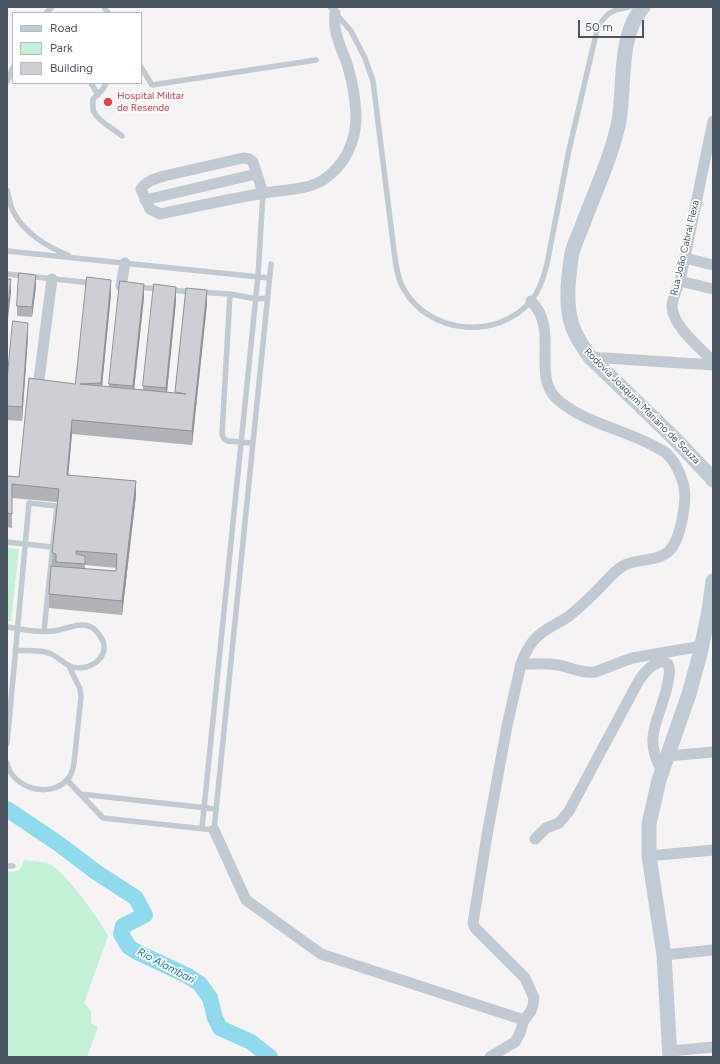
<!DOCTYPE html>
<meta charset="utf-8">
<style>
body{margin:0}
#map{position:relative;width:720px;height:1064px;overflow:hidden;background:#f5f3f3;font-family:Figtree,sans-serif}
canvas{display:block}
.frame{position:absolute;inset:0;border:8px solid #4a5661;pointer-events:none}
.legend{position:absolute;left:12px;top:12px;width:130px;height:72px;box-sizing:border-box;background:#fff;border:1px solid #b7bbc0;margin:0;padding:5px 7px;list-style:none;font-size:12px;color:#4a5661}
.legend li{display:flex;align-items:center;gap:8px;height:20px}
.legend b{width:20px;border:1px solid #b7bbc0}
.scale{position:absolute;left:578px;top:20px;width:66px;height:18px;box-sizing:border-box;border:2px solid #4a5661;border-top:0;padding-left:5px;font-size:12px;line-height:14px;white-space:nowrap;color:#4a5661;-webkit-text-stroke:3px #fff;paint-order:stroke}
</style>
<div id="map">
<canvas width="720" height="1064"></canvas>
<div class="frame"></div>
<ul class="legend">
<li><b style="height:5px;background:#c1cbd6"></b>Road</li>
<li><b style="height:11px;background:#c3f1d5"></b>Park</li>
<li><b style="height:11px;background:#cdcfd5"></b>Building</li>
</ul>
<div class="scale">50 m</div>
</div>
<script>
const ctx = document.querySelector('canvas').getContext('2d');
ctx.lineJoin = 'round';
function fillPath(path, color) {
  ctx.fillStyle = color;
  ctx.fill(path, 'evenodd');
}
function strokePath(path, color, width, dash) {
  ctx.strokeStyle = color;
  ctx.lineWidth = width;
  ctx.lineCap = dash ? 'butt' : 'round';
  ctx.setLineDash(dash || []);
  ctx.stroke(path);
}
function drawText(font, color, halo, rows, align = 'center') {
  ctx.font = font + ' Figtree,sans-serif';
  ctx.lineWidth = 3.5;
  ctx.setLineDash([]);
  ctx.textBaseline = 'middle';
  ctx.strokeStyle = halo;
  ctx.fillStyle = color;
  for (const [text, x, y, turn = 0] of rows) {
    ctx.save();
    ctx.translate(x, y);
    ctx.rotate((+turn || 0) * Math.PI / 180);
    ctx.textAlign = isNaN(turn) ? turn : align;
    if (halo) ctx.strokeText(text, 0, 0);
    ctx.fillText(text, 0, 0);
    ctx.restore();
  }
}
const green = new Path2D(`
 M7,548L19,549L11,621H7Z
 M24,860C31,861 42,861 49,864C65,871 99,919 108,936L84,1003L91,1011V1023L98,1027L87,1057H7V872L18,871L22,866Z`);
const river = new Path2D(`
 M7,809L59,844L96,872L136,898L145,915L123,926L121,934L129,947L137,952L188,976L200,984L210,998L215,1018L220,1028L251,1042L270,1057`);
const service = new Path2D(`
 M104,7L108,13
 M330,7L351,31L365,58L373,81L393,243C395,257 396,275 403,288C428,334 497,341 531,301C540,290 544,277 547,264L569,150L597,30C605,14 610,10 629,7
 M46,13L52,7
 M141,67L152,85L316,60
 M7,82L13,67
 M91,83L98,95
 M106,83L103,89L93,99C93,103 92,108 94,112C99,122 114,129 122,136
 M7,190C9,197 10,205 13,211C23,232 47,247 68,255
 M7,251L269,278
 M7,274L92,283
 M137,287L160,289
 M171,290L192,292
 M200,292L230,294L256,299L268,298
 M230,294L222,434L224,439L228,441L252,443
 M7,542L52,547
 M7,627C23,629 42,634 59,630C69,628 80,622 91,627C95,629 98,633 100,636C112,652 96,668 79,668C66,668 60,657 49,653C39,650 26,651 15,650
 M7,744L29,503L57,506L44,631
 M7,763C12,788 49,799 67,780C71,776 73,769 74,763L81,697L80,689L69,666
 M67,780L103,818L214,830L271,264
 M80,794L216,809
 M202,828L258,276L263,193
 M7,866H13`);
const minor = new Path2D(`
 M713,121L680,281C677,289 672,299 672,307C673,326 700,348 713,361
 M263,193L253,162L249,159L243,158L164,176C155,179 146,181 141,189L150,209L160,214C194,207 229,199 264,193C281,190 308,190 323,180C345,166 357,140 356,113C355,100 353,84 349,71C344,51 332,35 335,13
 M145,200L256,174
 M685,258L713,265
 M680,281L713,289
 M121,286L125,263
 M590,357L713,365
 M39,379L52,279
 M521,664C524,655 528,647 534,640C543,629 558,624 569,616C583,605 596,592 608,579C614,573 619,567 627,564C640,559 660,561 670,550C681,538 688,498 683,483C680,473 675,461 667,454C663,450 657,448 652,445C622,429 582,422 557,399C531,375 560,329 531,301
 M667,756L713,752
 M214,830L246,900L321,954L524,1020
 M535,839L546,828L559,823L569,811L637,684C643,674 649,666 661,661L668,664C671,670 669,675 668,682C662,717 641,735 662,771
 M649,856L713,850
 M664,955L713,950
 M670,1051L713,1047
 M490,1057L515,1042L520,1033L524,1020L531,1011L533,1005L534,998L525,978L475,928L473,923L487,835L507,726L521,664C533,664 546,663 558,665C571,667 581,674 595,672L632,658L702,646`);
const secondary = new Path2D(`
 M643,7C618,35 625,86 619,121C612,156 595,191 583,224C579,235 572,247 571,259C568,280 565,307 573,328C577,339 584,348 590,357L674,438L711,477L713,480
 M670,1057L664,955L649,856V824L659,780L689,694L700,654L709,611L713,581`);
const wall = new Path2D(`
 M36,286L32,317L17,316V306Z
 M186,288L207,304L192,445L72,434L68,475L136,495L122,615L49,608V594L52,566V553L57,502L12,498V528L7,527V476L19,477L75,384L111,294L102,386L109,387V384L144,297L134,389L143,390V386L176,301L167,392L175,393ZM85,565L117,568L116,571L85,569Z
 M28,337L22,421L7,420V380Z`);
const shadedWall = new Path2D(`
 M36,275V286L32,317V307Z
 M11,279V293L7,327V314Z
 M111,280V294L101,397V383Z
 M144,284V297L133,400V386Z
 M176,287V301L166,402V388Z
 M207,290V304L192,445V431Z
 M28,323V337L22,421V407Z
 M72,420V434L67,489V475Z
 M136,481V495L122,615V601Z`);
const building = new Path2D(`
 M19,273L36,275L32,307L17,306Z
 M87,277L111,280L101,383L80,384L186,394L175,392L186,288L207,290L192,431L72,420L67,475L136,481L122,601L49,594L51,566L116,571L117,554L76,551V554L85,556V564L56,562V554L52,553L59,489L12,484V514L7,513V476L19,477L29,378L75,384Z
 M7,279H11L7,314Z
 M120,281L144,284L133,386L109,384Z
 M154,284L176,287L166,388L143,386Z
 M13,321L28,323L22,407L7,406V380Z`);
const markers = [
 [108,102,5,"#e0444e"]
];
const healthNames = [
 ["Hospital Militar",117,96],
 ["de Resende",117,108]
];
const streetNames = [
 ["Rua João Cabral Flexa",685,248,-77],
 ["Rodovia Joaquim Mariano de Souza",642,406,45]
];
const waterNames = [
 ["Rio Alambari",166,966,28]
];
fillPath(green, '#c3f1d5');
strokePath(river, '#90daee', 16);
strokePath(service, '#c1cad2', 5.5);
strokePath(minor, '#c1cad2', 11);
strokePath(secondary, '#c1cbd6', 15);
fillPath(wall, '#b0b2b7');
fillPath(shadedWall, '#909195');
fillPath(building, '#cdcfd5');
strokePath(building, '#909195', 1);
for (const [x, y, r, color] of markers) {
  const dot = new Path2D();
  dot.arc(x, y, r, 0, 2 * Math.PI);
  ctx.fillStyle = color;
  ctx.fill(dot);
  strokePath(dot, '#fff', 1.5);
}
drawText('10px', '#be3a42', '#fff', healthNames, 'left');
drawText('10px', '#4a5661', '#fff', streetNames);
drawText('italic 11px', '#0c7c9b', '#fff', waterNames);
</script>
